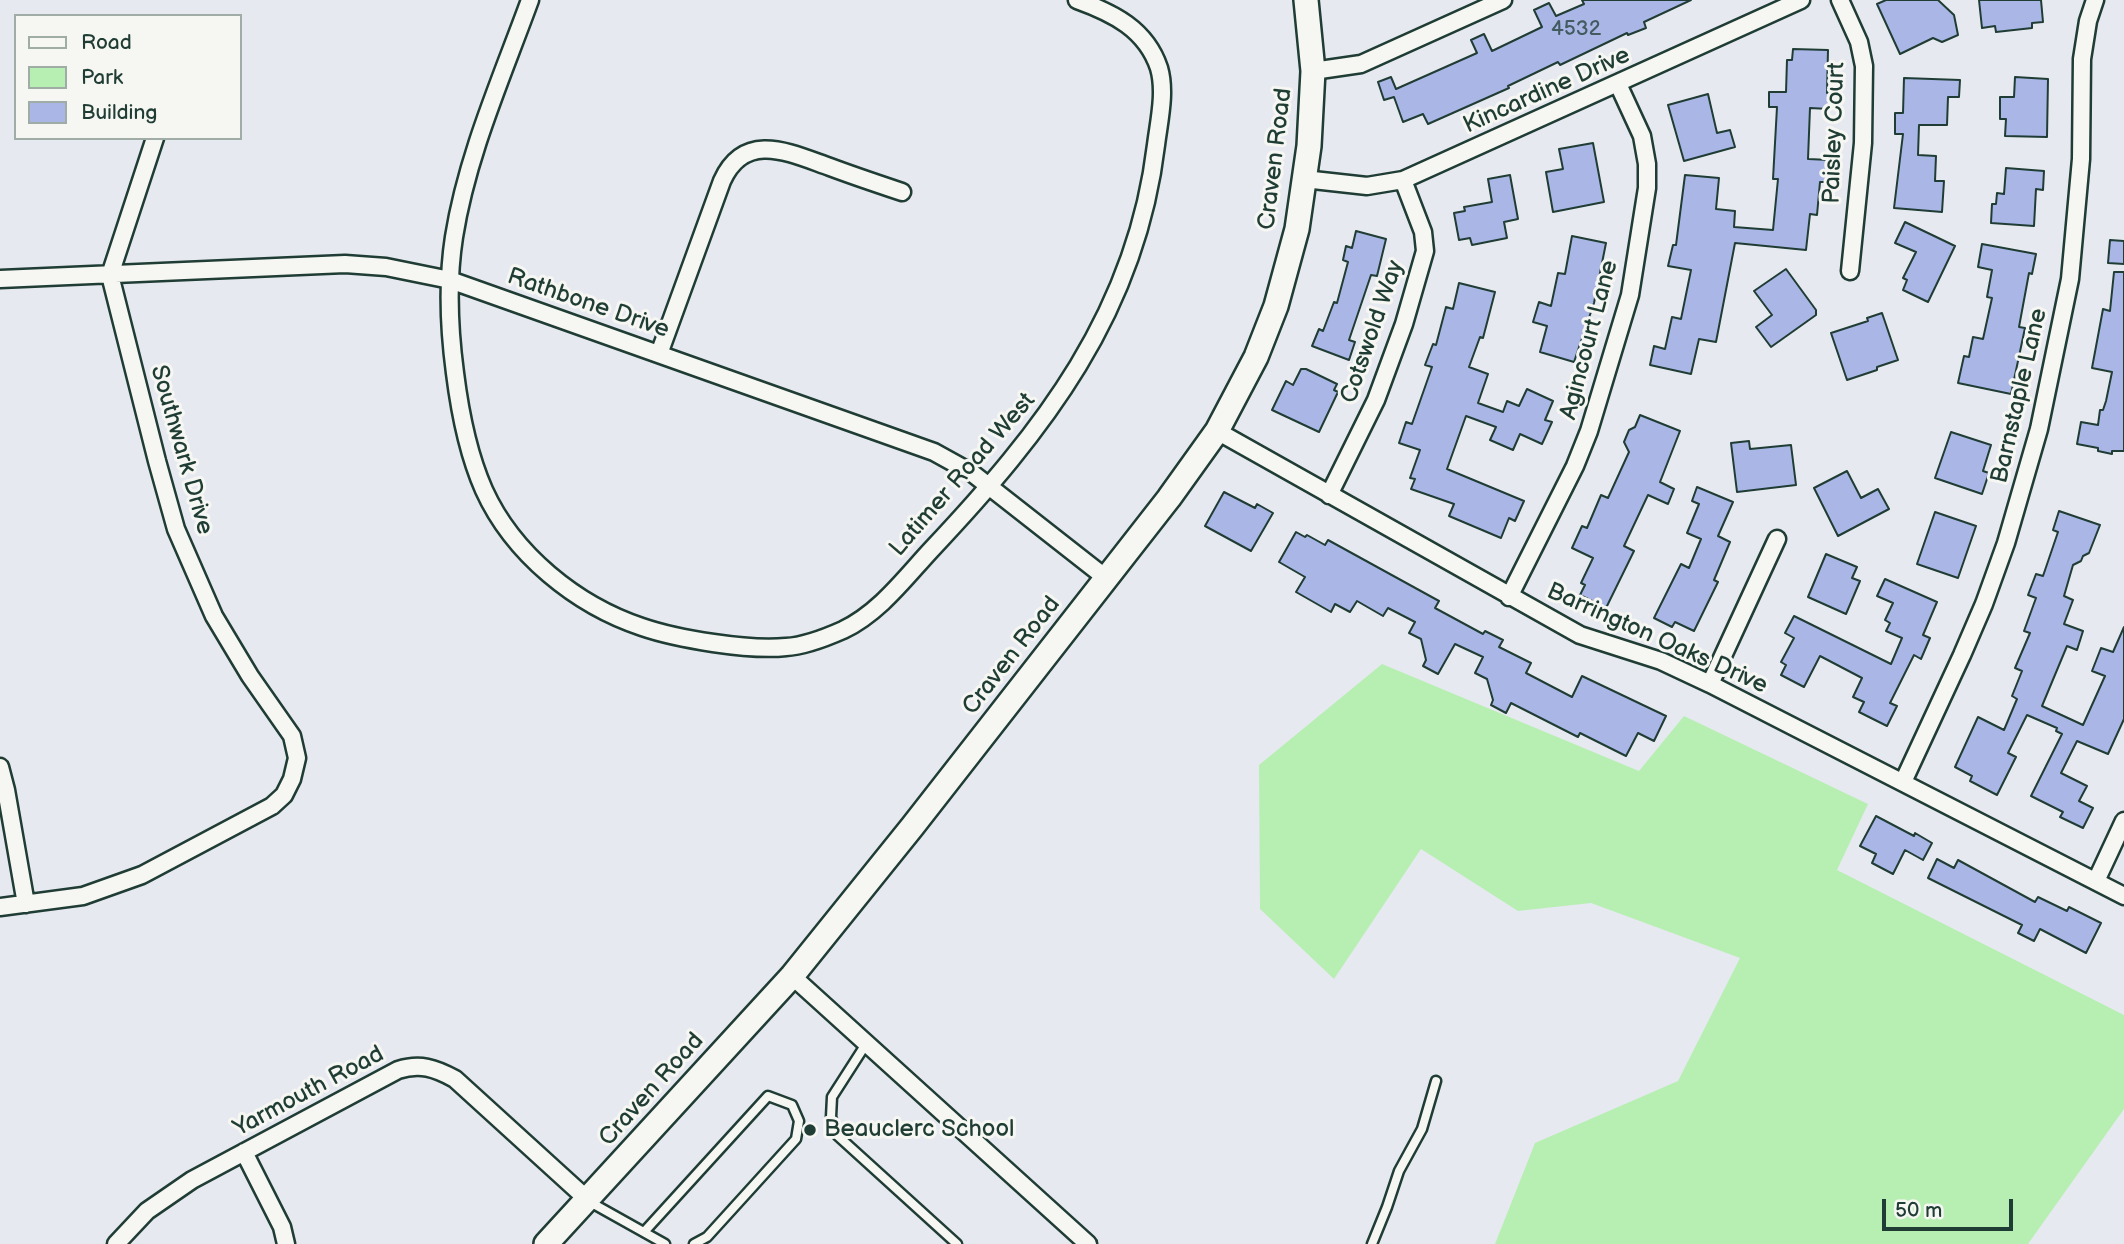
<!DOCTYPE html>
<style>
body{margin:0}
#map{position:relative;width:2124px;height:1244px;overflow:hidden;background:#e7e9f0;font-family:"Balsamiq Sans",sans-serif}
canvas{display:block}
.legend{position:absolute;left:14px;top:14px;width:228px;height:126px;box-sizing:border-box;background:#f6f6f2;border:2px solid #a0aca6;margin:0;padding:9px 12px;list-style:none;font-size:21px;color:#1f3d34}
.legend li{display:flex;align-items:center;gap:14px;height:35px}
.legend b{width:35px;border:2px solid #a0aca6}
.scale{position:absolute;left:1882px;top:1199px;width:131px;height:32px;box-sizing:border-box;border:4px solid #1f3d34;border-top:0;padding-left:9px;font-size:21px;line-height:24px;white-space:nowrap;color:#1f3d34;-webkit-text-stroke:5px #f6f6f2;paint-order:stroke}
</style>
<div id="map">
<canvas width="2124" height="1244"></canvas>
<ul class="legend">
<li><b style="height:9px;background:#f6f6f2"></b>Road</li>
<li><b style="height:19px;background:#b7efb3"></b>Park</li>
<li><b style="height:19px;background:#aab6e6"></b>Building</li>
</ul>
<div class="scale">50 m</div>
</div>
<script>
const ctx = document.querySelector('canvas').getContext('2d');
ctx.lineJoin = 'round';
function fillPath(path, color) {
  ctx.fillStyle = color;
  ctx.fill(path, 'evenodd');
}
function strokePath(path, color, width, dash) {
  ctx.strokeStyle = color;
  ctx.lineWidth = width;
  ctx.lineCap = dash ? 'butt' : 'round';
  ctx.setLineDash(dash || []);
  ctx.stroke(path);
}
function drawText(font, color, halo, rows, align = 'center') {
  ctx.font = font + ' "Balsamiq Sans",sans-serif';
  ctx.lineWidth = 6;
  ctx.setLineDash([]);
  ctx.textBaseline = 'middle';
  ctx.strokeStyle = halo;
  ctx.fillStyle = color;
  for (const [text, x, y, turn = 0] of rows) {
    ctx.save();
    ctx.translate(x, y);
    ctx.rotate((+turn || 0) * Math.PI / 180);
    ctx.textAlign = isNaN(turn) ? turn : align;
    if (halo) ctx.strokeText(text, 0, 0);
    ctx.fillText(text, 0, 0);
    ctx.restore();
  }
}
const green = new Path2D(`
 M1382,664L1639,771L1684,716L1868,804L1837,870L2124,1015V1109L2028,1244H1495L1535,1143L1678,1081L1740,958L1591,903L1518,911L1421,849L1334,979L1260,909L1259,765Z`);
const building = new Path2D(`
 M1582,0H1691L1644,22L1646,28L1628,35L1627,33L1560,65L1558,62L1508,86L1509,88L1428,124L1423,114L1403,122L1394,97L1384,100L1378,82L1391,77L1396,89L1477,53L1471,40L1484,34L1492,51L1542,27L1534,10L1549,3L1556,16L1584,4Z
 M1886,0H1938L1954,15L1958,35L1942,42L1933,38L1900,54L1877,4Z
 M1979,0H2041L2043,22L2032,23V28L1996,32L1995,26L1982,28Z
 M1793,49L1828,50L1827,93H1830L1829,109L1810,108L1808,159L1830,160L1828,182H1820L1817,215L1810,214L1806,250L1735,243L1716,342L1699,339L1691,374L1650,365L1654,346L1665,349L1672,317L1681,319L1691,270L1668,266L1673,245H1676L1685,175L1719,178L1716,209L1735,211L1734,227L1773,230L1778,179H1773L1777,107H1769V92H1786L1787,60H1792Z
 M2015,77L2048,79L2047,137L2005,136L2006,119H2000V97H2014Z
 M1904,78L1960,80L1959,97H1948L1947,125H1919L1918,155L1936,156L1935,181H1944L1942,212L1894,208L1903,134H1895V113H1903Z
 M1708,94L1717,133L1730,130L1735,147L1684,161L1668,105Z
 M1593,143L1604,202L1553,212L1546,172L1563,169L1559,149Z
 M2006,168L2044,171L2043,190L2036,189L2034,226L1991,223L1992,204H1996L1997,193L2004,194Z
 M1510,175L1518,219L1504,222L1507,238L1472,245L1470,238L1459,240L1454,213L1465,211L1464,207L1492,202L1488,179Z
 M1905,222L1955,246L1928,302L1903,290L1907,280L1903,278L1916,252L1895,243Z
 M1356,231L1386,239L1377,276L1371,275L1349,340L1355,342L1349,360L1312,346L1319,329L1323,331L1334,302L1337,303L1348,262L1343,260L1346,246L1352,248Z
 M1572,236L1606,243L1594,303L1574,362L1540,352L1547,326L1533,322L1539,302L1551,306L1558,273L1565,274Z
 M2110,240L2124,241V264L2108,263Z
 M1982,244L2036,254L2032,274L2029,273L2019,327L2025,328L2011,394L1958,383L1964,356L1969,357L1973,337L1983,339L1992,298L1987,297L1992,270L1978,267Z
 M1786,269L1816,310V315L1771,347L1756,327L1772,315L1754,291Z
 M2114,272H2124V451H2112V454L2098,451V448L2077,444L2081,422L2098,425L2100,410H2103L2106,401L2112,372L2092,368L2103,309L2110,311Z
 M1459,283L1495,292L1483,338L1480,337L1469,367L1488,374L1478,403L1503,412L1507,401L1519,406L1527,389L1553,401L1545,420L1552,422L1542,444L1520,434L1513,450L1490,440L1496,427L1466,416L1447,469L1524,501L1515,521L1509,518L1501,538L1449,516L1454,504L1411,489L1415,479L1410,478L1420,450L1399,443L1406,422L1412,424L1432,367L1425,365L1433,344L1436,345L1446,307L1453,309Z
 M1882,313L1898,360L1877,367V370L1847,380L1831,333L1868,321L1867,318Z
 M1301,369H1306L1337,384L1334,390L1338,392L1319,432L1272,410L1286,381L1293,385Z
 M1640,415L1680,431L1660,482L1674,489L1668,504L1648,495L1624,546L1634,551L1606,608L1580,595L1585,585L1581,583L1593,558L1572,548L1582,526L1587,528L1601,495L1608,498L1629,452L1624,442L1629,430L1635,427Z
 M1951,432L1991,445L1983,471L1989,473L1982,494L1935,478Z
 M1749,441L1750,449L1791,445L1796,485L1737,492L1731,443Z
 M1847,471L1861,498L1878,489L1889,509L1838,536L1814,488Z
 M1697,487L1733,502L1718,536L1730,542L1714,580L1718,582L1694,631L1675,622L1672,627L1654,618L1681,564L1689,568L1701,539L1687,533L1699,504L1692,501Z
 M1224,492L1255,508L1257,504L1273,513L1251,551L1205,526Z
 M2059,511L2100,525L2089,553L2083,556L2081,561L2073,565L2064,596L2073,600L2064,624L2083,631L2077,650L2067,646L2042,706L2083,725L2105,676L2092,671L2101,648L2113,652L2124,627V719L2108,754L2077,741L2061,773L2087,786L2079,801L2093,808L2083,828L2060,817L2063,812L2031,796L2062,734L2056,731L2057,728L2027,715L2008,753L2016,757L1997,795L1970,781L1972,776L1955,767L1978,717L2004,730L2017,699L2012,696L2022,671L2015,668L2030,633L2024,631L2036,598L2028,595L2036,574L2043,576L2058,532L2053,530Z
 M1935,512L1976,526L1958,578L1917,564Z
 M1296,532L1305,537L1307,535L1325,545L1328,540L1439,601L1435,608L1483,634L1485,631L1503,640L1499,647L1531,663L1526,673L1572,697L1582,676L1666,716L1654,741L1638,733L1626,756L1580,733L1578,737L1511,703L1506,713L1491,705L1493,700L1487,679L1475,673L1483,657L1455,644L1438,674L1423,666L1426,660L1421,639L1409,633L1415,622L1388,608L1383,616L1357,601L1350,612L1335,604L1331,612L1296,592L1305,577L1279,562Z
 M1826,554L1857,567L1852,578L1860,581L1846,614L1808,597Z
 M1885,579L1937,602L1923,635L1930,638L1921,659L1914,655L1890,703L1897,706L1887,726L1859,712L1864,702L1853,697L1862,678L1820,656L1804,687L1781,675L1786,665L1781,662L1794,638L1785,633L1794,616L1891,664L1902,638L1886,631L1890,623L1885,620L1893,603L1877,596Z
 M1876,816L1914,836L1915,833L1932,843L1923,860L1905,850L1893,874L1872,863L1876,854L1860,846Z
 M1937,859L1954,868L1958,860L2035,902L2038,897L2067,911L2069,907L2101,923L2086,953L2040,929L2034,941L2018,933L2022,925L1928,878Z`);
const lane = new Path2D(`
 M866,1044L832,1097L831,1117L838,1136L957,1244
 M590,1202L665,1244
 M644,1232L768,1096L792,1105L799,1121L796,1139L707,1237L694,1244
 M1372,1244L1387,1207L1399,1171L1422,1129L1436,1081`);
const street = new Path2D(`
 M530,0C502,77 467,155 454,237C447,282 449,328 455,373C460,413 468,454 484,490C513,554 576,605 642,627C677,639 749,651 786,647C805,646 825,638 843,630C879,613 905,578 931,550C1043,431 1136,313 1156,145C1159,121 1166,92 1159,68C1146,29 1113,13 1077,0
 M1840,0L1859,42L1864,66L1863,143L1850,271
 M1313,71L1361,64L1503,0
 M1304,179L1367,186L1403,180L1801,0
 M0,279L345,264L386,267L450,280L934,452L972,473L1106,578
 M659,354L722,181C745,130 790,153 830,167C854,176 878,184 902,192
 M1217,431L1580,635L1661,661L1710,684L2124,896
 M1329,495L1376,400L1404,324L1425,251L1423,232L1403,180
 M1509,597L1575,466L1589,431L1630,295L1647,188V164L1642,136L1618,84
 M1710,684L1777,539
 M0,767L6,790L26,904
 M1903,782L1962,655L1984,604L2006,543L2039,429L2070,279L2081,159L2082,59L2088,21L2095,0
 M2096,881L2124,821
 M0,907L83,896L142,875L272,806L284,795L292,779L297,758L292,736L250,676L214,616L176,529L157,461L110,275L155,138
 M792,976L1088,1244
 M244,1152L282,1227L286,1244
 M116,1244L147,1211L192,1180L398,1070C420,1063 435,1068 455,1079L588,1200`);
const secondary = new Path2D(`
 M546,1244L792,976L912,827L1169,498L1217,431L1256,357L1276,306L1297,229L1309,146L1313,71L1306,0`);
const markers = [
 [810,1130,7,"#1f3d34"]
];
const numberNames = [
 ["4532",1576,30]
];
const streetNames = [
 ["Kincardine Drive",1547,91,-24],
 ["Paisley Court",1835,133,-88],
 ["Craven Road",1276,159,-83],
 ["Rathbone Drive",588,304,19],
 ["Cotswold Way",1373,332,-71],
 ["Agincourt Lane",1590,340,-75],
 ["Barnstaple Lane",2020,396,-77],
 ["Southwark Drive",181,450,74],
 ["Latimer Road West",963,475,-49],
 ["Barrington Oaks Drive",1657,639,24],
 ["Craven Road",1012,656,-52],
 ["Craven Road",652,1090,-48],
 ["Yarmouth Road",309,1092,-28]
];
const poiNames = [
 ["Beauclerc School",824,1130]
];
fillPath(green, '#b7efb3');
fillPath(building, '#aab6e6');
strokePath(building, '#1f3d34', 2);
strokePath(lane, '#1f3d34', 13);
strokePath(street, '#1f3d34', 21);
strokePath(secondary, '#1f3d34', 28);
strokePath(lane, '#f6f6f2', 8);
strokePath(street, '#f6f6f2', 16);
strokePath(secondary, '#f6f6f2', 23);
for (const [x, y, r, color] of markers) {
  const dot = new Path2D();
  dot.arc(x, y, r, 0, 2 * Math.PI);
  ctx.fillStyle = color;
  ctx.fill(dot);
  strokePath(dot, '#f6f6f2', 2.5);
}
drawText('21px', '#425b60', null, numberNames);
drawText('24px', '#1f3d34', '#f6f6f2', streetNames);
drawText('24px', '#1f3d34', '#f6f6f2', poiNames, 'left');
</script>
